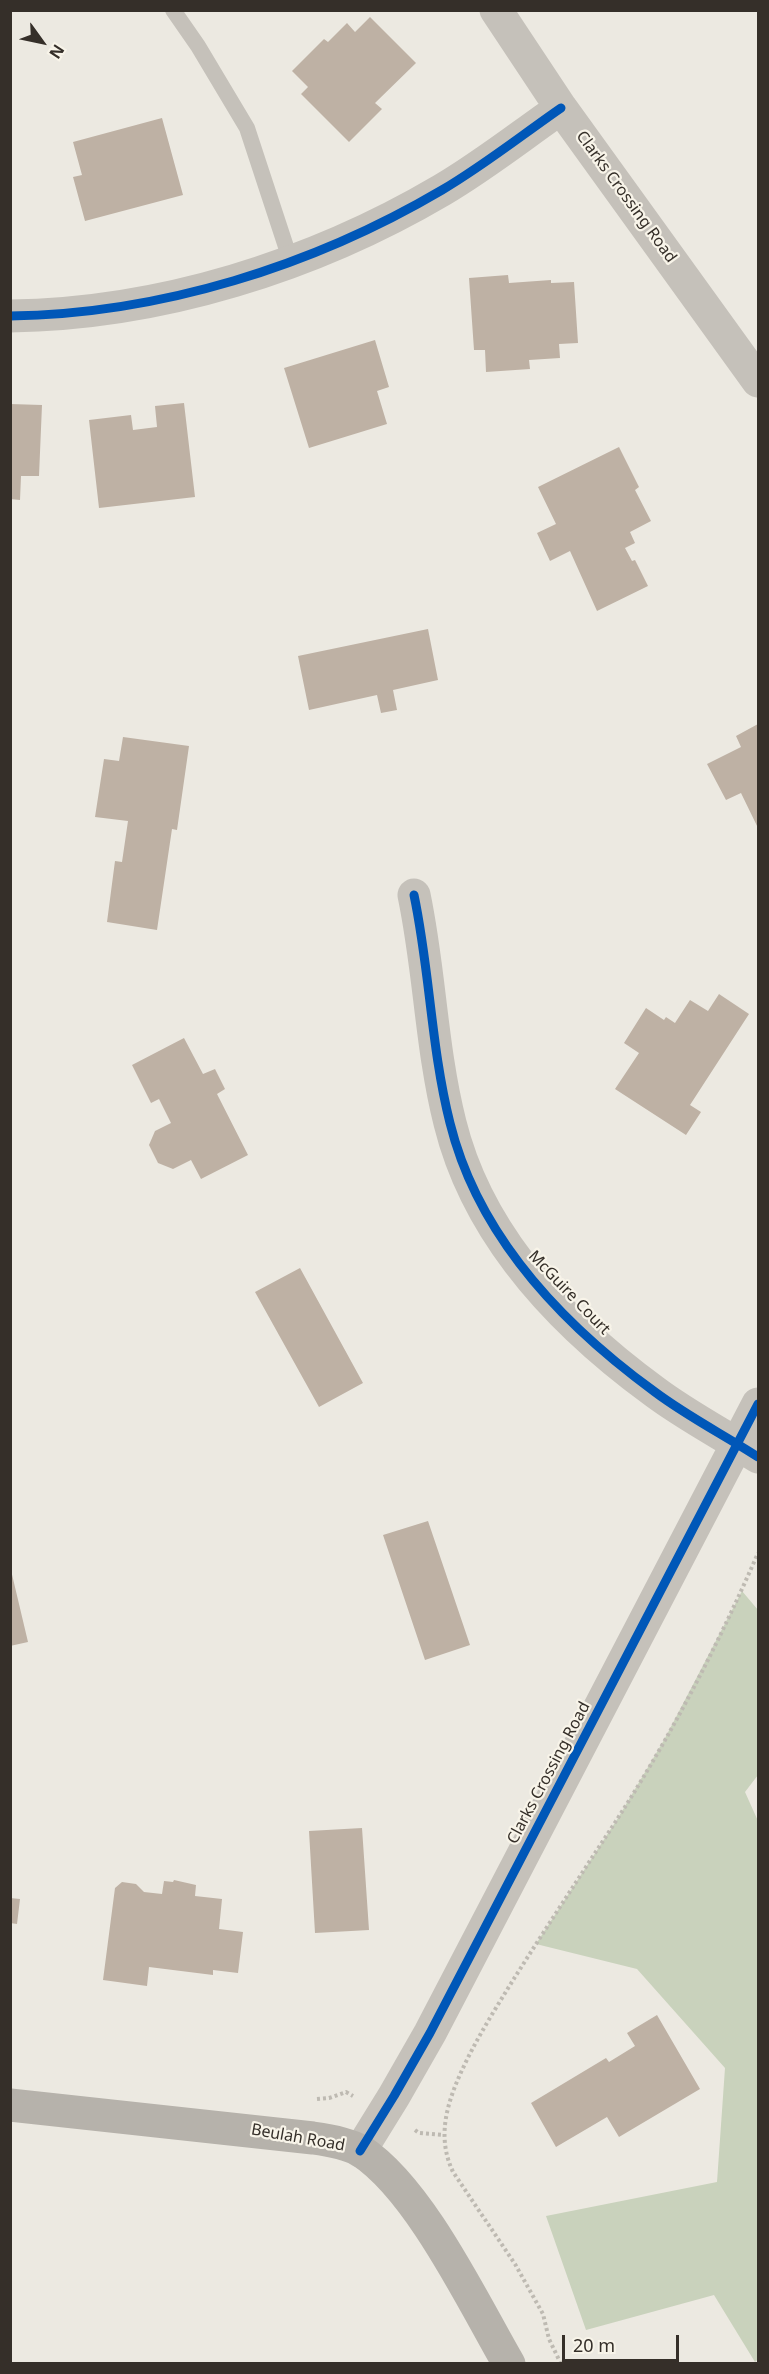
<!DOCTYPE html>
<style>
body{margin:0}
#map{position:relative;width:769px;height:2374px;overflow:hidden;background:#ece9e1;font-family:"Noto Sans",sans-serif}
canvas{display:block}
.frame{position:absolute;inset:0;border:12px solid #352f29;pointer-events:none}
.north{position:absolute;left:12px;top:12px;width:60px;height:60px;-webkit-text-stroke:4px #f8f4e9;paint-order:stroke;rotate:123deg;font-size:16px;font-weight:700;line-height:24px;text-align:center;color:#352f29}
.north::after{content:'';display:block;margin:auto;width:21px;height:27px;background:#352f29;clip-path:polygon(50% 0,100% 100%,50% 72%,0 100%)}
.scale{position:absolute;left:562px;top:2335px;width:117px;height:27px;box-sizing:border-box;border:3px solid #352f29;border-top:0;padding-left:8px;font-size:18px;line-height:21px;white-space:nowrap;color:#352f29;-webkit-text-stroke:4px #f8f4e9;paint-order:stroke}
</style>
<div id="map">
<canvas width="769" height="2374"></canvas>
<div class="frame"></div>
<div class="north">N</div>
<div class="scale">20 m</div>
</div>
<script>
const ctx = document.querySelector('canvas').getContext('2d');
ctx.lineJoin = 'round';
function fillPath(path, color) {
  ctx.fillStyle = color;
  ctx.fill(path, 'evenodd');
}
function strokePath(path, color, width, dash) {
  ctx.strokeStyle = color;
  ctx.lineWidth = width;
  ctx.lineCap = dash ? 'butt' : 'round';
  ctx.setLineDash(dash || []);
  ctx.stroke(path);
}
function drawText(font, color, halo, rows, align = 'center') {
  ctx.font = font + ' "Noto Sans",sans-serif';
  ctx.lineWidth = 4.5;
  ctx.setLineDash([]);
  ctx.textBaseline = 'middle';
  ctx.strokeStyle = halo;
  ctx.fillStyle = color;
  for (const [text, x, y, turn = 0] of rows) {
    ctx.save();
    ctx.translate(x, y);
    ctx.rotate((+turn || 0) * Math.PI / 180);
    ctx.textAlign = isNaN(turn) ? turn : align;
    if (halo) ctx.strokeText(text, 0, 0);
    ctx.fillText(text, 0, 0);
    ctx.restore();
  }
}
const green = new Path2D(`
 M742,1591L758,1610V1775L745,1792L758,1821V2359L755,2362L714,2295L586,2330L546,2216L717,2182L725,2068L637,1969L536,1944L618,1818L664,1740Z`);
const building = new Path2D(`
 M370,17L416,63L375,103L382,109L349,142L301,94L308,87L292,71L324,39L328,42L347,23L355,32Z
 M162,118L183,195L85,221L73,177L82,175L73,142Z
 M508,275L509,283L551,280V283L574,282L578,343L559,344L560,358L529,360L530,369L486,372L485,350H474L469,278Z
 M375,340L389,387L377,391L387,424L309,448L284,368Z
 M184,403L195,497L99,508L89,420L131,415L133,430L157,427L155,406Z
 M10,404L42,405L39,476H21L20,500L10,499Z
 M619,447L639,487L635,490L651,521L630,532L635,543L625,548L632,561L635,560L648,586L597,611L570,551L550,561L537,533L556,524L538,487Z
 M428,629L438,680L393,690L397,710L381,713L377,695L309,710L298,656Z
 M758,724V828L741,793L726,800L707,764L741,747L736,736Z
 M123,737L189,746L177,830L172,829L157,930L107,922L115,861L122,862L128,821L95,817L104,759L119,761Z
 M719,994L749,1014L690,1105L701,1112L686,1135L615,1089L639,1053L624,1043L646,1008L664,1020L666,1017L675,1023L690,1000L708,1011Z
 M184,1038L203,1074L215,1069L225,1089L217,1094L248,1155L201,1179L191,1160L173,1169L158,1163L149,1145L155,1131L171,1123L159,1099L151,1103L132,1065Z
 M300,1268L363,1383L319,1407L255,1292Z
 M428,1521L470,1645L425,1660L383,1535Z
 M10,1566L28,1642L10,1646Z
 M362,1828L369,1930L315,1933L309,1831Z
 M174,1880L196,1885L195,1896L222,1899L219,1929L243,1932L238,1973L213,1970V1975L149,1967L147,1986L103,1980L115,1888L122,1882L136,1884L144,1892L162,1894L164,1881L173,1882Z
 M10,1898L20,1899L17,1924L10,1923Z
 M657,2015L700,2089L619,2137L607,2117L556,2147L531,2103L606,2058L609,2062L635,2046L627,2033Z`);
const path = new Path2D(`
 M317,2099L329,2098L346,2092L353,2096
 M415,2130L419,2133L443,2135
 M561,2364L549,2339L543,2314L515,2264L453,2172C439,2142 444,2114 456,2084C471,2047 494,2011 515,1977C548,1925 582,1873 616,1821C671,1736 718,1645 758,1553`);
const lane = new Path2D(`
 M173,10L198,46L247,128L291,262`);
const street = new Path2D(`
 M496,10L561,108L758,381
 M10,316C160,314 313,266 442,190C483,166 522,135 561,108
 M414,895C430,971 431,1048 450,1123C478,1236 563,1325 655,1392C687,1416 724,1435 758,1457
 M360,2151L394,2096L430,2033L758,1404`);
const secondary = new Path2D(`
 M10,2105L313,2138C328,2140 347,2143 361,2151C420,2190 473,2302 509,2364`);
const cycleway = new Path2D(`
 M10,316C160,314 313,266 442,190C483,166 522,135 561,108
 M414,895C430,971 431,1048 450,1123C478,1236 563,1325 655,1392C687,1416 724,1435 758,1457
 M360,2151L394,2096L430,2033L758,1404`);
const streetNames = [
 ["Clarks Crossing Road",626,197,54],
 ["McGuire Court",569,1293,46],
 ["Clarks Crossing Road",549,1773,-62],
 ["Beulah Road",298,2138,10]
];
fillPath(green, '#c9d2bc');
fillPath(building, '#beb1a4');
strokePath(path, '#bebab2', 4, [3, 3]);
strokePath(lane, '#c5c1ba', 16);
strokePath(street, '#c5c1ba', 33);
strokePath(secondary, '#b6b2ab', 33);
strokePath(cycleway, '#0057b8', 9);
drawText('16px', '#352f29', '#f8f4e9', streetNames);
</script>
